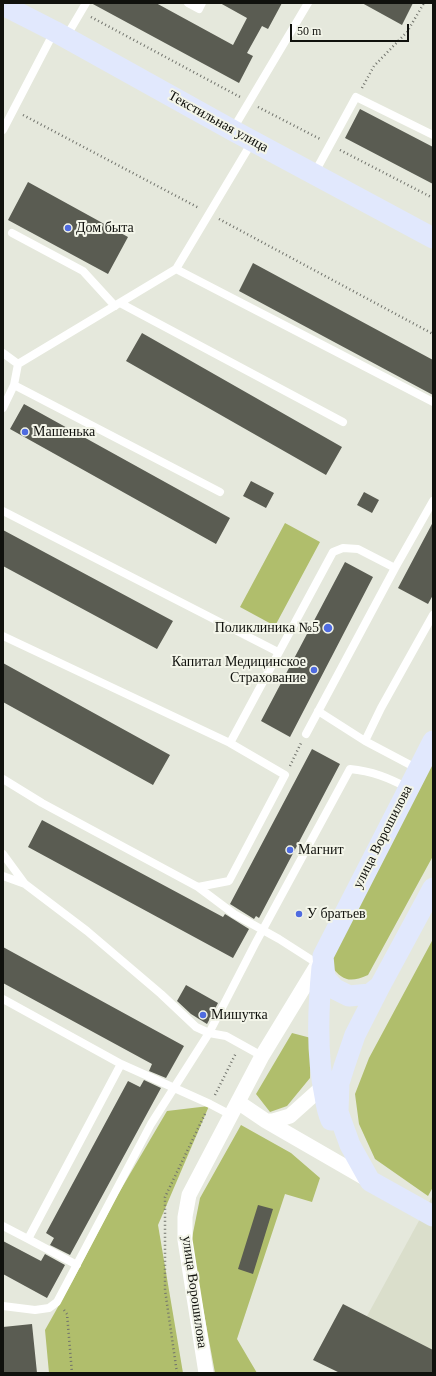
<!DOCTYPE html>
<meta charset="utf-8">
<style>
body{margin:0}
#map{position:relative;width:436px;height:1376px;overflow:hidden;background:#e5e8dc;font-family:"Times New Roman",serif}
canvas{display:block}
.frame{position:absolute;inset:0;border:4px solid #10110d;pointer-events:none}
.scale{position:absolute;left:290px;top:24px;width:119px;height:18px;box-sizing:border-box;border:2px solid #10110d;border-top:0;padding-left:5px;font-size:12px;line-height:14px;white-space:nowrap;color:#10110d;-webkit-text-stroke:3px #f3f5e9;paint-order:stroke}
</style>
<div id="map">
<canvas width="436" height="1376"></canvas>
<div class="frame"></div>
<div class="scale">50 m</div>
</div>
<script>
const ctx = document.querySelector('canvas').getContext('2d');
ctx.lineJoin = 'round';
function fillPath(path, color) {
  ctx.fillStyle = color;
  ctx.fill(path, 'evenodd');
}
function strokePath(path, color, width, dash) {
  ctx.strokeStyle = color;
  ctx.lineWidth = width;
  ctx.lineCap = dash ? 'butt' : 'round';
  ctx.setLineDash(dash || []);
  ctx.stroke(path);
}
function drawText(font, color, halo, rows, align = 'center') {
  ctx.font = font + ' "Times New Roman",serif';
  ctx.lineWidth = 4;
  ctx.setLineDash([]);
  ctx.textBaseline = 'middle';
  ctx.strokeStyle = halo;
  ctx.fillStyle = color;
  for (const [text, x, y, turn = 0] of rows) {
    ctx.save();
    ctx.translate(x, y);
    ctx.rotate((+turn || 0) * Math.PI / 180);
    ctx.textAlign = isNaN(turn) ? turn : align;
    if (halo) ctx.strokeText(text, 0, 0);
    ctx.fillText(text, 0, 0);
    ctx.restore();
  }
}
const built = new Path2D(`
 M433,1195V1373H336Z`);
const green = new Path2D(`
 M285,523L320,542L275,626L240,607Z
 M433,760V856L368,975C350,983 343,981 331,966L334,938Z
 M433,939V1187L428,1196L375,1159L359,1124L355,1094L369,1058Z
 M292,1033L311,1038L310,1078L287,1106L270,1112L256,1094Z
 M209,1106L158,1225L183,1373H49L45,1330L72,1282L117,1196L167,1111Z
 M241,1125L291,1153L320,1178L312,1202L285,1194L237,1339L257,1373H215L191,1243L200,1198Z`);
const building = new Path2D(`
 M91,3H156L233,45L247,18L220,3H282L268,29L262,26L247,53L253,56L239,83Z
 M362,3H413L402,25Z
 M360,109L433,147V184L345,138Z
 M28,182L128,237L108,274L8,220Z
 M253,263L433,360V395L239,291Z
 M142,333L342,447L326,475L126,361Z
 M24,404L230,518L216,544L10,429Z
 M251,481L274,493L266,508L243,496Z
 M364,492L379,500L372,513L357,505Z
 M433,522V595L428,604L398,588Z
 M3,530L173,621L157,649L3,566Z
 M345,562L373,577L290,737L261,721Z
 M3,663L170,755L153,785L3,702Z
 M312,749L340,764L259,918L256,916L254,919L230,904Z
 M42,820L223,917L225,914L249,929L233,958L28,847Z
 M3,947L184,1046L166,1078L149,1071L152,1064L3,983Z
 M186,985L218,1003L207,1024L191,1014L177,1001Z
 M144,1080L161,1088L70,1255L50,1245L54,1238L46,1233L128,1081L140,1087Z
 M258,1205L273,1209L253,1274L238,1269Z
 M3,1241L41,1261L45,1254L65,1265L47,1298L3,1274Z
 M343,1304L433,1350V1373H340L313,1360Z
 M32,1324L37,1373H3V1327Z`);
const path = new Path2D(`
 M91,17L240,97
 M362,88L374,66L407,32L424,3
 M258,107L320,139
 M23,115L199,208
 M340,150L433,198
 M219,219L433,334
 M290,766L301,743
 M215,1095L236,1053
 M64,1310L67,1314L72,1373
 M177,1373L165,1290V1197L205,1114`);
const service = new Path2D(`
 M188,3L199,9L202,3
 M66,37L86,3
 M233,129L308,3
 M3,130L54,32
 M314,174L356,97L433,135
 M12,233L83,271L115,306
 M176,269L252,142
 M120,303L343,422
 M3,353L18,364
 M14,385L220,492
 M3,408L14,385L18,364L176,269L433,402
 M3,511L278,652
 M3,636L230,743
 M318,711L365,741L418,769
 M306,734L395,568L433,501
 M365,741L381,708L433,615
 M3,779L42,803L198,887L229,881L285,775L230,743L333,552L343,548L358,549L395,568
 M3,854L25,884
 M3,876L25,884L87,931L161,994L196,1027L209,1033L226,1036L262,1056
 M198,887L234,914L279,939L318,964
 M3,999L121,1064L28,1239L3,1226
 M121,1064L210,1104L231,1115
 M28,1239L77,1265
 M3,1306L35,1310L49,1308L57,1302L151,1124L209,1033L255,944L350,769C372,771 389,778 408,788`);
const minor = new Path2D(`
 M238,1102L266,1121L370,1181
 M266,1121H273L290,1116L329,1081
 M206,1373L185,1240V1217L189,1195L262,1056L321,959`);
const secondary = new Path2D(`
 M3,5L54,31L232,130L433,238
 M433,741L323,956L325,978L335,989L349,996L370,994L380,986L433,888
 M322,967C318,1009 316,1054 325,1096C326,1104 328,1113 331,1120
 M380,986L355,1035L345,1064L339,1083L338,1112L350,1145L370,1181L433,1216`);
const markers = [
 [68,228,4,"#4f6be0"],
 [25,432,4,"#4f6be0"],
 [328,628,5,"#4f6be0"],
 [314,670,4,"#4f6be0"],
 [290,850,4,"#4f6be0"],
 [299,914,4,"#4f6be0"],
 [203,1015,4,"#4f6be0"]
];
const streetNames = [
 ["Текстильная улица",218,122,29],
 ["улица Ворошилова",383,837,-63],
 ["улица Ворошилова",194,1292,82]
];
const poiNames = [
 ["Дом быта",76,228],
 ["Машенька",33,432],
 ["Поликлиника №5",319,628,"right"],
 ["Капитал Медицинское",306,662,"right"],
 ["Страхование",306,678,"right"],
 ["Магнит",298,850],
 ["У братьев",307,914],
 ["Мишутка",211,1015]
];
fillPath(built, '#dadecb');
fillPath(green, '#b0be6c');
fillPath(building, '#5a5c52');
strokePath(path, '#71736c', 2.5, [1, 3]);
strokePath(service, '#fff', 8);
strokePath(minor, '#fff', 15);
strokePath(secondary, '#e1e8fd', 21);
for (const [x, y, r, color] of markers) {
  const dot = new Path2D();
  dot.arc(x, y, r, 0, 2 * Math.PI);
  ctx.fillStyle = color;
  ctx.fill(dot);
  strokePath(dot, '#f3f5e9', 1.5);
}
drawText('14px', '#10110d', '#f3f5e9', streetNames);
drawText('14px', '#10110d', '#f3f5e9', poiNames, 'left');
</script>
